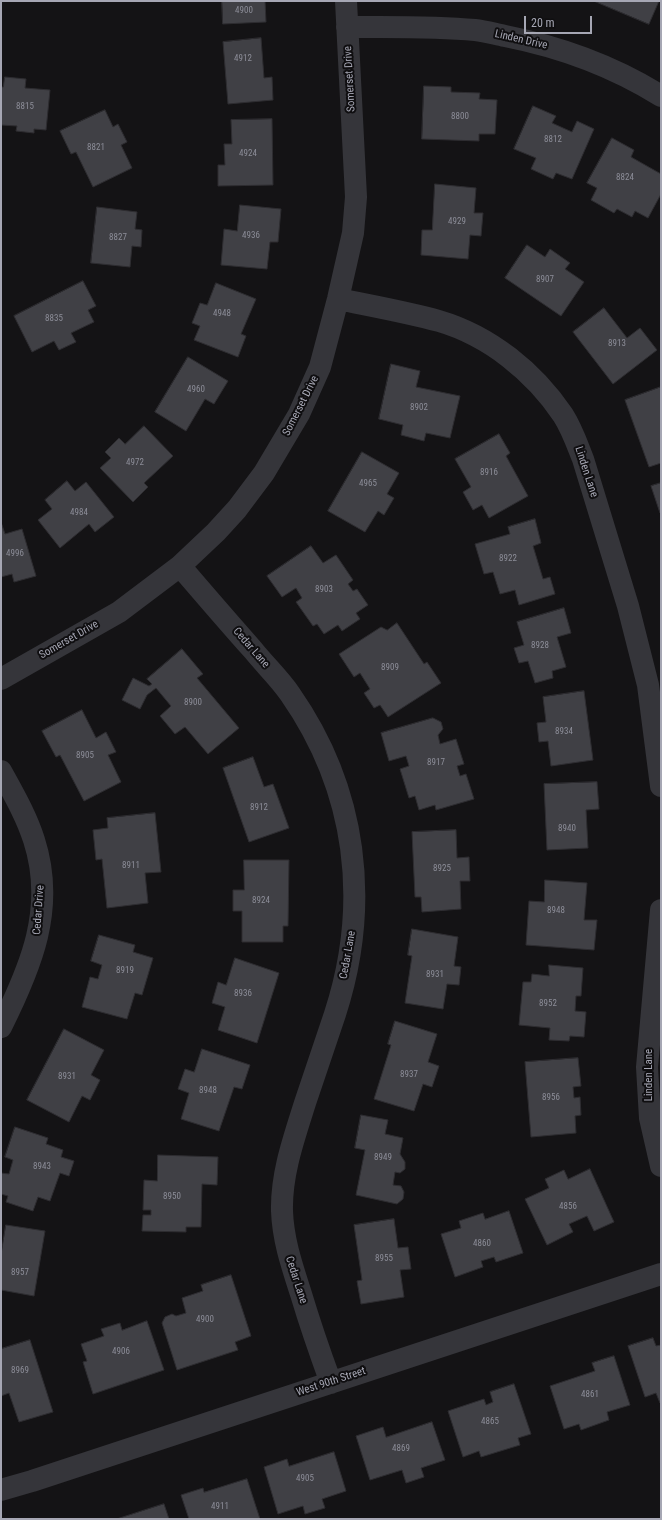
<!DOCTYPE html>
<style>
body{margin:0}
#map{position:relative;width:662px;height:1520px;overflow:hidden;background:#141315;font-family:"Roboto Condensed",sans-serif}
canvas{display:block}
.frame{position:absolute;inset:0;border:2px solid #a6a7b4;pointer-events:none}
.scale{position:absolute;left:524px;top:16px;width:68px;height:18px;box-sizing:border-box;border:2px solid #a6a7b4;border-top:0;padding-left:5px;font-size:12px;line-height:14px;white-space:nowrap;color:#a6a7b4;-webkit-text-stroke:3px #0f0e10;paint-order:stroke}
</style>
<div id="map">
<canvas width="662" height="1520"></canvas>
<div class="frame"></div>
<div class="scale">20 m</div>
</div>
<script>
const ctx = document.querySelector('canvas').getContext('2d');
ctx.lineJoin = 'round';
function fillPath(path, color) {
  ctx.fillStyle = color;
  ctx.fill(path, 'evenodd');
}
function strokePath(path, color, width, dash) {
  ctx.strokeStyle = color;
  ctx.lineWidth = width;
  ctx.lineCap = dash ? 'butt' : 'round';
  ctx.setLineDash(dash || []);
  ctx.stroke(path);
}
function drawText(font, color, halo, rows, align = 'center') {
  ctx.font = font + ' "Roboto Condensed",sans-serif';
  ctx.lineWidth = 4;
  ctx.setLineDash([]);
  ctx.textBaseline = 'middle';
  ctx.strokeStyle = halo;
  ctx.fillStyle = color;
  for (const [text, x, y, turn = 0] of rows) {
    ctx.save();
    ctx.translate(x, y);
    ctx.rotate((+turn || 0) * Math.PI / 180);
    ctx.textAlign = isNaN(turn) ? turn : align;
    if (halo) ctx.strokeText(text, 0, 0);
    ctx.fillText(text, 0, 0);
    ctx.restore();
  }
}
const building = new Path2D(`
 M222,1H265L266,22L223,24Z
 M594,1H659L649,24Z
 M261,38L264,78L272,77L273,100L228,104L223,42Z
 M5,77L26,79L25,88L50,90L46,130L34,129V133L16,131L17,126L1,125V87H3Z
 M424,86L451,87V92L480,93L479,99L497,100L495,134H479V141L422,139Z
 M533,106L556,116L552,123L572,132L577,121L594,129L572,179L556,173L553,179L531,169L536,158L514,149Z
 M105,110L113,127L118,124L127,142L121,145L132,168L93,187L76,152L71,154L60,131Z
 M272,119L273,185L218,186V165H225L224,144H232L231,120Z
 M612,138L634,150L631,157L661,174V194L648,218L635,211L632,217L617,209L614,213L591,200L597,188L587,183Z
 M435,184L476,188L474,213H483L481,236L470,235L468,259L421,255L422,230H432Z
 M240,205L281,209L278,242H270L267,269L221,265L224,229L237,231Z
 M97,207L137,212L135,229L142,230L141,247L132,246L130,267L91,263Z
 M527,245L545,257L550,249L570,263L565,269L584,282L561,316L505,278Z
 M83,281L96,306L88,310L94,322L71,333L76,342L59,350L54,341L32,352L14,316Z
 M216,283L256,299L241,334L246,336L238,357L194,340L200,326L192,323L200,303L207,305Z
 M604,308L627,338L640,328L657,350L613,384L573,332Z
 M188,357L228,381L214,404L205,399L186,431L155,412Z
 M391,364L420,371L416,387L460,396L450,438L426,433L424,441L401,435L403,425L379,419Z
 M661,387V463L649,467L625,400Z
 M144,426L173,456L144,483L148,487L133,502L100,468L111,458L105,452L119,438L125,444Z
 M499,434L510,453L506,456L528,496L489,518L482,505L473,510L463,492L471,487L455,459Z
 M362,452L399,473L387,494L394,498L384,515L378,511L365,532L328,511Z
 M67,481L75,491L86,482L114,517L95,532L89,524L60,548L38,520L52,509L45,500Z
 M661,483V513H660L651,486Z
 M535,519L541,543L533,546L543,579L550,577L555,594L519,605L515,590L500,594L493,572L484,574L475,544L510,534L508,527Z
 M2,525L5,534L22,529L36,576L14,582L12,574L1,577V526Z
 M311,546L323,563L336,555L353,580L348,584L353,591L357,589L368,605L356,613L360,619L342,631L338,625L324,634L317,624L313,626L296,602L302,598L296,588L282,597L267,576Z
 M564,608L571,633L557,637L566,667L552,671L553,678L535,683L528,661L519,663L514,648L524,645L517,622Z
 M397,623L424,664L427,662L441,683L388,717L380,705L374,708L364,693L370,689L360,673L354,677L339,654L381,627L387,630Z
 M182,649L203,674L197,678L239,728L208,754L185,727L175,734L160,716L171,706L156,688L147,695L140,709L122,700L133,678L149,686L152,684L147,679Z
 M584,691L593,760L551,766L548,741L539,742L537,723L546,722L543,697Z
 M82,710L96,738L106,732L116,752L108,755L121,782L84,801L60,755L56,757L42,731Z
 M433,718L441,722L443,729L438,735L440,744L456,739L464,764L457,766L460,776L466,774L474,799L436,810L435,805L419,810L415,796L409,798L400,769L409,766L406,756L389,761L381,733Z
 M253,757L264,787L273,784L289,828L249,842L223,768Z
 M597,782L599,809L586,810L588,848L547,850L544,784Z
 M155,813L161,872L145,873L148,903L107,908L102,859L96,860L93,830L108,828L107,818Z
 M456,830L457,858L469,857L470,881H460L461,909L422,912L421,897H415L412,832Z
 M244,860H289L288,926H283V942H242V911H233V890H244Z
 M545,880L587,883L584,920H597L594,950L526,945L529,901L544,902Z
 M412,929L458,937L454,966L461,967L459,985L447,984L443,1009L405,1003L412,956L408,955Z
 M99,935L135,945L133,952L153,958L142,995L135,993L127,1019L82,1007L90,977L98,979L102,965L91,961Z
 M235,958L279,973L257,1043L218,1030L225,1007L212,1003L218,982L226,985Z
 M549,965L583,968L581,996H576L575,1011L586,1012L584,1037L570,1036L569,1041L549,1040L550,1028L519,1025L523,982H531L532,974L549,976Z
 M395,1021L437,1034L428,1062L439,1066L432,1087L423,1084L414,1111L374,1099L391,1045L388,1044Z
 M64,1029L104,1050L91,1075L100,1080L90,1100L82,1096L69,1122L27,1100Z
 M202,1049L250,1065L242,1089L234,1087L219,1131L181,1119L189,1093L178,1089L185,1069L194,1072Z
 M578,1058L581,1086L573,1087L574,1098L580,1097L581,1115L575,1116L576,1133L531,1137L525,1062Z
 M361,1115L388,1120L385,1134L403,1138L400,1154L405,1162V1169L400,1173L395,1172L393,1185L401,1186L404,1192L403,1199L397,1204L356,1195L365,1150L355,1148Z
 M15,1127L48,1138L46,1144L63,1150L61,1157L74,1161L69,1176L60,1173L50,1201L38,1197L33,1211L6,1202L8,1196L1,1194V1173L9,1174L13,1160L5,1157Z
 M158,1155L218,1157L217,1185L202,1184L201,1227H186V1232L142,1231L143,1215H151V1210H143L144,1180L157,1181Z
 M590,1169L614,1222L594,1231L587,1216L569,1224L573,1232L547,1245L525,1199L549,1188L545,1179L564,1170L568,1179Z
 M509,1211L523,1253L496,1262L494,1257L481,1261L483,1267L455,1277L441,1234L461,1228L459,1221L483,1213L485,1219Z
 M394,1219L398,1248L408,1247L411,1269L400,1270L404,1297L361,1304L357,1281L362,1280L354,1225Z
 M6,1225L45,1231L34,1296L1,1290V1255Z
 M231,1275L251,1336L235,1342L238,1350L177,1370L162,1323L165,1317L172,1314L176,1316L186,1313L182,1298L203,1291L201,1285Z
 M147,1321L164,1370L93,1394L83,1362L87,1361L81,1344L104,1336L101,1329L120,1323L122,1330Z
 M653,1338L656,1346L661,1345V1403H660L656,1393L645,1397L628,1346Z
 M30,1340L53,1412L19,1422L9,1393L1,1396V1349Z
 M614,1356L630,1405L607,1412L609,1420L581,1430L579,1424L564,1429L550,1386L595,1371L592,1363Z
 M514,1384L531,1434L518,1438L520,1445L481,1457L479,1451L463,1457L448,1411L484,1399L486,1405L493,1402L490,1392Z
 M432,1422L445,1460L421,1468L424,1477L406,1483L402,1470L370,1480L356,1436L383,1427L386,1437Z
 M334,1452L346,1491L322,1499L325,1508L305,1514L303,1506L278,1514L264,1467L287,1459L289,1466Z
 M247,1479L260,1519H189L181,1495L203,1488L204,1492Z
 M164,1504L169,1519H117Z`);
const minor = new Path2D(`
 M347,27C390,27 433,26 475,30C485,31 495,34 505,36C561,47 613,66 661,96
 M338,299C372,306 406,312 439,321C490,336 534,372 563,415C572,429 577,444 583,459L628,606L648,685L661,786
 M180,566C204,594 228,622 253,650C265,665 280,679 290,694C357,790 371,903 335,1014C325,1043 315,1073 305,1103C294,1138 281,1174 282,1211C283,1240 292,1266 301,1294C310,1324 320,1353 331,1383
 M1,679L119,612L180,566L216,532L237,509L264,473L299,414L320,367L338,299L353,233L356,197L346,1
 M1,771C13,793 26,815 34,840C56,908 31,967 1,1027
 M661,910L647,1067L650,1118L661,1166
 M1,1490L32,1481L661,1274`);
const numberNames = [
 ["4900",244,11],
 ["4912",243,59],
 ["8815",25,107],
 ["8800",460,117],
 ["8812",553,140],
 ["8821",96,148],
 ["4924",248,154],
 ["8824",625,178],
 ["4929",457,222],
 ["4936",251,236],
 ["8827",118,238],
 ["8907",545,280],
 ["4948",222,314],
 ["8835",54,319],
 ["8913",617,344],
 ["4960",196,390],
 ["8902",419,408],
 ["4972",135,463],
 ["8916",489,473],
 ["4965",368,484],
 ["4984",79,513],
 ["4996",15,554],
 ["8922",508,559],
 ["8903",324,590],
 ["8928",540,646],
 ["8909",390,668],
 ["8900",193,703],
 ["8934",564,732],
 ["8905",85,756],
 ["8917",436,763],
 ["8912",259,808],
 ["8940",567,829],
 ["8911",131,866],
 ["8925",442,869],
 ["8924",261,901],
 ["8948",556,911],
 ["8919",125,971],
 ["8931",435,975],
 ["8936",243,994],
 ["8952",548,1004],
 ["8937",409,1075],
 ["8931",67,1077],
 ["8948",208,1091],
 ["8956",551,1098],
 ["8949",383,1158],
 ["8943",42,1167],
 ["8950",172,1197],
 ["4856",568,1207],
 ["4860",482,1244],
 ["8955",384,1259],
 ["8957",20,1273],
 ["4900",205,1320],
 ["4906",121,1352],
 ["8969",20,1371],
 ["4861",590,1395],
 ["4865",490,1422],
 ["4869",401,1449],
 ["4905",305,1479],
 ["4911",220,1507]
];
const streetNames = [
 ["Linden Drive",521,40,13],
 ["Somerset Drive",350,79,-93],
 ["Somerset Drive",301,406,-63],
 ["Linden Lane",586,472,72],
 ["Somerset Drive",69,640,-30],
 ["Cedar Lane",251,648,49],
 ["Cedar Drive",39,910,-86],
 ["Cedar Lane",348,955,-80],
 ["Linden Lane",649,1075,-90],
 ["Cedar Lane",296,1280,72],
 ["West 90th Street",331,1382,-18]
];
fillPath(building, '#404045');
strokePath(building, '#2e2d31', 1);
strokePath(minor, '#35353a', 22);
drawText('9px', '#8c8d98', null, numberNames);
drawText('11px', '#a6a7b4', '#0f0e10', streetNames);
</script>
